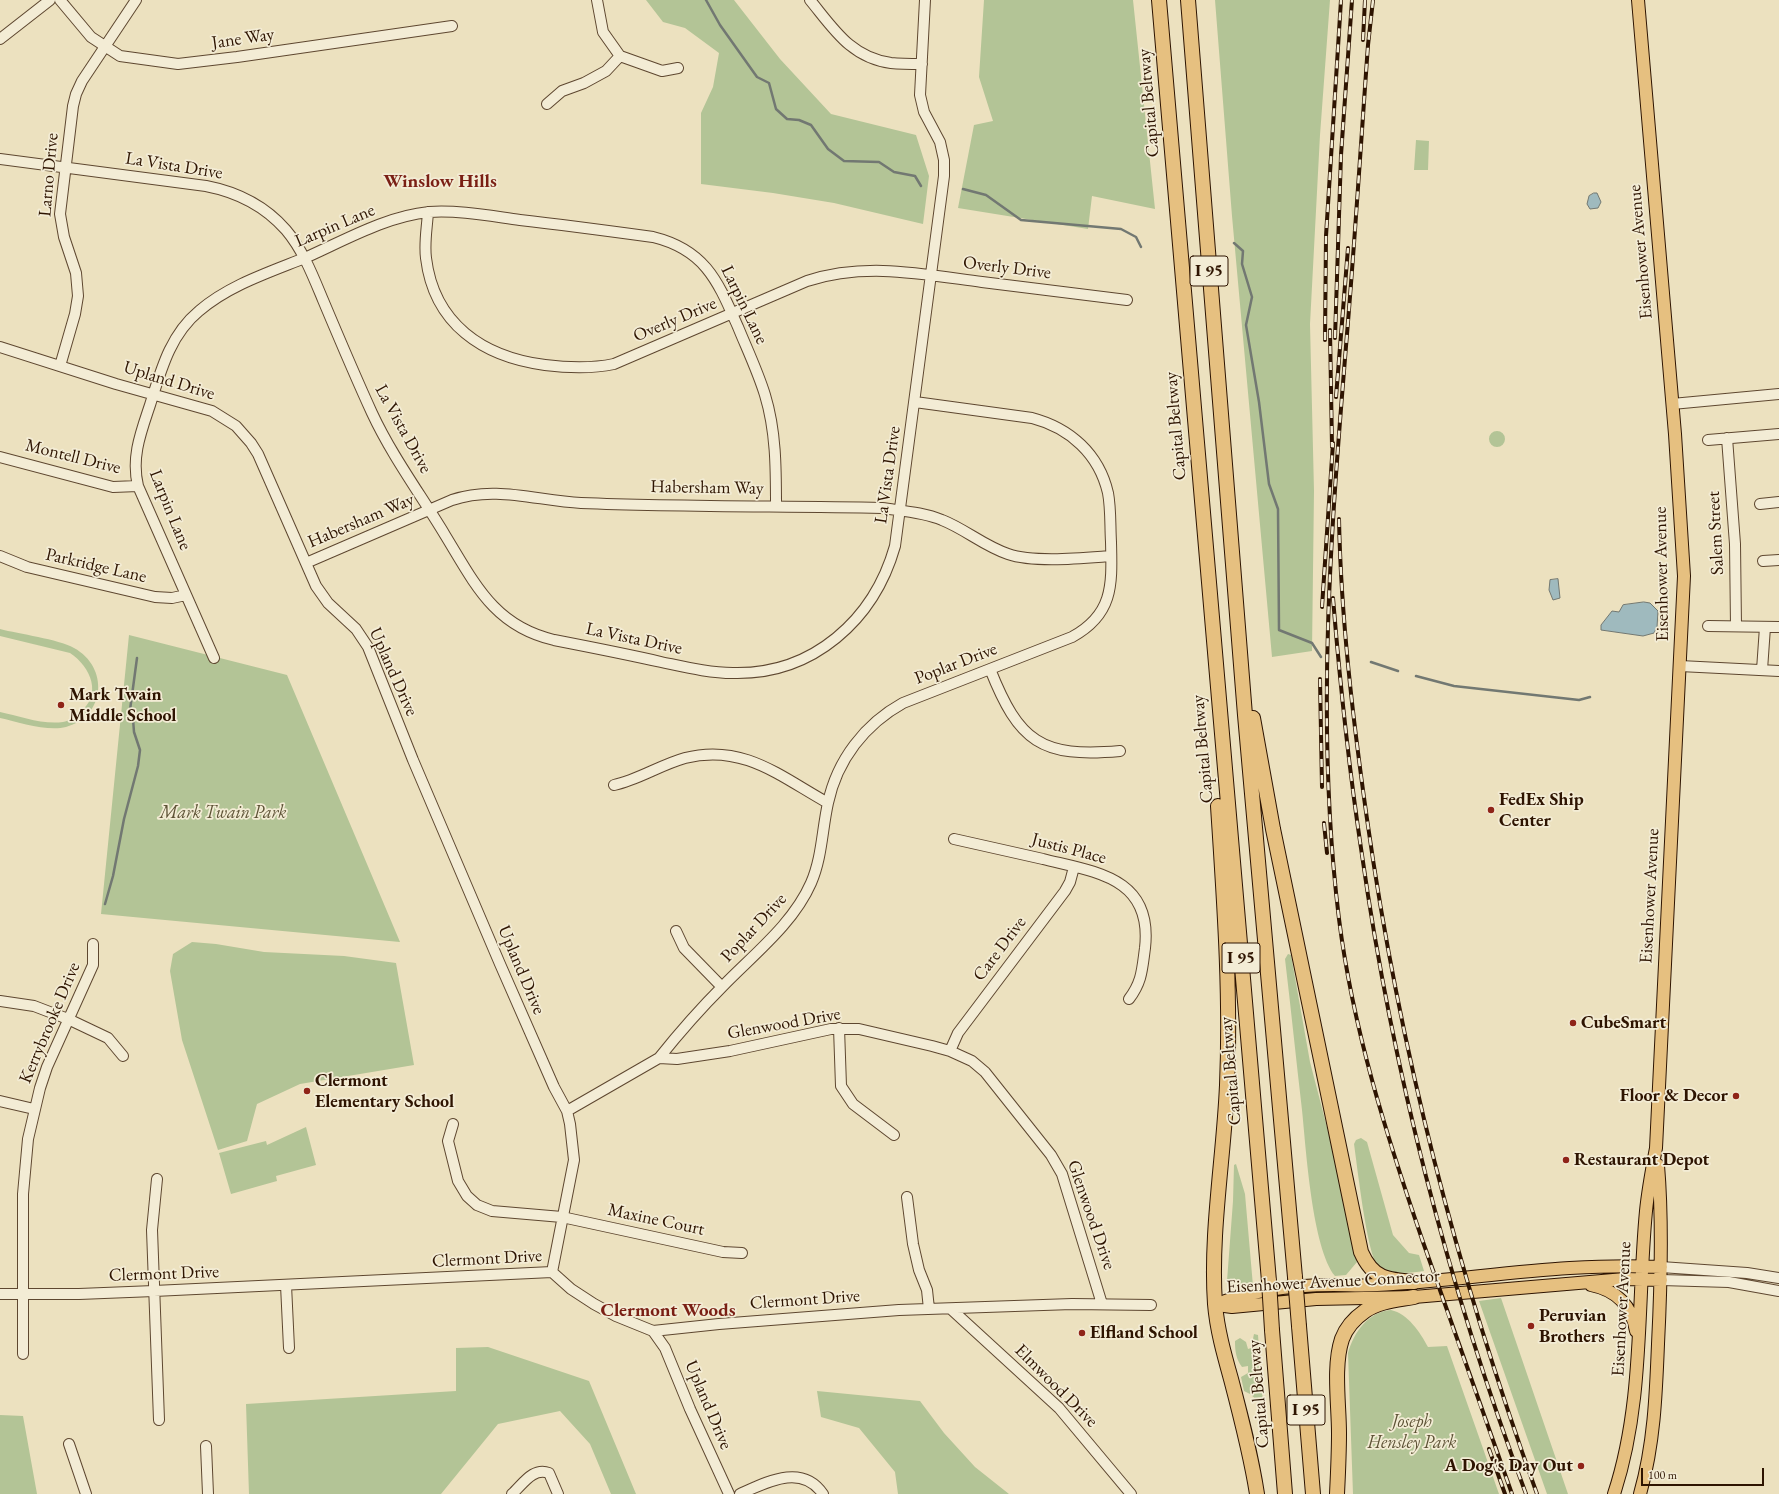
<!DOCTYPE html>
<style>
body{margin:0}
#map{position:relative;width:1779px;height:1494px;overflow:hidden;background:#ece1bf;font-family:"EB Garamond",serif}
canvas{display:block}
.scale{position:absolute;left:1641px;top:1468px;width:123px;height:18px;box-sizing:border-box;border:2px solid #2e1401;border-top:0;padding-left:5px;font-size:12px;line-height:14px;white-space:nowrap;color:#2e1401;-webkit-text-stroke:3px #f3ecd5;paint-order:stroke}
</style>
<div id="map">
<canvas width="1779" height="1494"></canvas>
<div class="scale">100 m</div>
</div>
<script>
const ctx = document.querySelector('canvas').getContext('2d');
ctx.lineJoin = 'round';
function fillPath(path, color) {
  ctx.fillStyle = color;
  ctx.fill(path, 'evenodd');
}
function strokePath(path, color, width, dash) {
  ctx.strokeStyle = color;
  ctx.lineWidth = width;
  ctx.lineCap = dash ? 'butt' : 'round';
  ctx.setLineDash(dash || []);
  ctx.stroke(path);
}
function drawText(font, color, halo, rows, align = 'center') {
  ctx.font = font + ' "EB Garamond",serif';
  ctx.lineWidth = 3.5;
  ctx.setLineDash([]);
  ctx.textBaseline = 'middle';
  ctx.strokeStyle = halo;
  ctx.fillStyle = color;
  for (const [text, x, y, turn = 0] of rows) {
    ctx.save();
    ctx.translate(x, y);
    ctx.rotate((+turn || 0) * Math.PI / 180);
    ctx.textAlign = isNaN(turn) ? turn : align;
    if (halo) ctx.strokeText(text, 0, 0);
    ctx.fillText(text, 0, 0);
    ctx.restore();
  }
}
const green = new Path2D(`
 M646,0H734L780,59L831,114L916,135L929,176L923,224L834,203L773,193L701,184V113L713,87L719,53L685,28L663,22Z
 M984,0H1133L1155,209L1092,196L1088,229L958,208L974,125L993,121L979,77Z
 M1215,0H1330L1320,135L1310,324L1314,491L1312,651L1272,657L1232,216Z
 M1416,140L1429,141L1428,170H1414Z
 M1489 439a8 8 0 1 1 16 0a8 8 0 1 1-16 0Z
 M0,629C19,634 58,639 74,648C109,667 106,716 66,727C48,732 18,722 0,718V712C19,716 43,725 63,722C69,721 75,717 79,713C103,695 91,667 70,653L0,636Z
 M129,635L287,675L400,942L101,914Z
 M192,942L216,944L264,952L344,956L396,963L414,1065L300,1084L257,1104L247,1141L218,1150L182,1040L170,971L173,954Z
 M1288,954L1291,955L1310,1062L1329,1135L1357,1262L1346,1275L1335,1276C1312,1248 1306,1148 1302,1110C1296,1059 1291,1009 1285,959Z
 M306,1127L316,1165L276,1176L277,1181L231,1194L219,1153L266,1141L267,1145Z
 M1361,1138L1367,1142L1393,1235L1409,1253L1419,1255L1424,1271C1409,1273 1389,1276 1377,1264C1367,1253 1357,1164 1354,1144L1356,1140Z
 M1236,1164L1245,1194L1253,1286L1230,1288L1227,1281L1233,1201L1234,1165Z
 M1501,1298L1568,1494H1547L1479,1301Z
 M1391,1310C1408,1314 1420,1332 1428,1347L1447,1346L1499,1494H1353L1348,1353C1354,1332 1368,1312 1391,1310Z
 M1254,1334L1258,1335L1263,1402L1260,1403L1250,1394L1244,1391L1241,1377L1248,1373V1366L1242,1367C1236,1359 1235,1351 1235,1341L1240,1338L1246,1342L1248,1349L1251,1348Z
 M488,1347L589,1381L636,1494H611L590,1444L560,1411L498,1424L441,1494H249L246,1404L456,1391V1348Z
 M817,1391L920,1401L944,1433L975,1467L1009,1494H898L895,1472L859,1428L821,1417Z
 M0,1415L23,1416L37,1494H0Z`);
const water = new Path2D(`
 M1594,193H1597L1601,202L1598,208L1590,209L1587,204L1589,196Z
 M1558,579L1560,598L1553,600L1549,590L1550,580Z
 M1644,602L1650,603L1658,611L1657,627L1654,633L1643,636L1601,630V625L1612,611L1619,612L1623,605Z`);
const stream = new Path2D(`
 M706,0L720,25L757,77L769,83L776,109L787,119L799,120L811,125L828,149L844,161L879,162L894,172L915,176L921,186
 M963,189L986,195L1021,220L1121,229L1136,237L1141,247
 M1234,243L1243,251L1242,264L1252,297L1246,325L1259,402L1269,484L1278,509L1279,630L1312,643L1321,657
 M1371,662L1398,671
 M1416,676L1454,686L1579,700L1590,697
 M105,904L113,876L124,819L138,766L140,750L134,732L133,719L130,710L137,658`);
const minor = new Path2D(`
 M60,0L91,37L120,56L178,64L237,57L452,26
 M597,0L603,32L620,56L662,71L678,68
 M810,0C833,28 851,58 891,63C901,64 912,64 922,64
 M0,39L50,0
 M547,104L562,91L584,83L606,71L620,56
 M0,159L206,186C237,192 265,206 286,230C303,250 313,276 323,300C339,338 355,376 372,413C392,456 421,495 445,535C475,584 494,626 554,640C590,647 626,654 661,662C685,667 709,673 733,673C813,675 874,620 895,546L944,176V160L940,142L924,112L920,95L925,0
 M428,212C427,228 424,243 426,258C434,324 483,357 545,365C569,368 590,369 614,364L807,281C866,262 922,274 982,282C1030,288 1079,294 1127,300
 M0,347L116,384L212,411L236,426L251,443L258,454L316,586L328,603L356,629L368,647L413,760L500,964L554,1087L567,1111L570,1124L574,1160L552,1272
 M60,366L75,314L78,296L76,273L64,237L60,214L73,106L76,94L82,81L136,0
 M1672,404L1779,394
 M1727,438L1735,544L1736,626
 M1708,440L1779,434
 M0,457L113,487L138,486
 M1760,504L1779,502
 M0,556L27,567L155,597L172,598L186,595
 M1763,561L1779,560
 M306,563L452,500C495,485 538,501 581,503C681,507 782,506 882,508C902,511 923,512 942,520C965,529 984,546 1008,554C1034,563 1083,558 1111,556
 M1708,626L1779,627
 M214,658L138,486C131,457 141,432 150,405C161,370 170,335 199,311C229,285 270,272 307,257C345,240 387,216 429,212C459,210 490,216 520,220C564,225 609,231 653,237C706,250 718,282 738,327C747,349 758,372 765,395C776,431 776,468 776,506
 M1680,666L1779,671
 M990,669C1019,742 1041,758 1120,751
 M1762,670L1765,627
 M614,785C638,780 660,765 685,758C743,743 781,777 828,803
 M954,839C984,846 1013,852 1043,859C1095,872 1153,877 1145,948C1142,970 1142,982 1129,999
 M676,931L684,948L722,987
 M0,1001L34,1006L68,1019L108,1038L123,1056
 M839,1028L841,1086L853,1104L894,1135
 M950,1051L958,1033L1065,891L1070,882L1074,867
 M659,1058C679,1033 700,1009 723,986C754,954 793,924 811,883C822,858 822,830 828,803C837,760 865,724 903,703L1072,637C1114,614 1112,584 1111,542C1110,526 1111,509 1108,493C1099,454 1070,428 1032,418L915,402
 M0,1101L34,1109
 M567,1111L659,1058L677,1059L730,1051L831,1029H859L932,1046L950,1051L972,1061L985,1072L1051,1155L1062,1174L1102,1304
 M453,1124L448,1141L458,1181L467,1196L477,1205L492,1211L562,1217L723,1252L742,1253
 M157,1179L152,1230L159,1420
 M907,1197L913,1244L919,1270L927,1290L929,1309
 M1661,1267L1747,1273L1779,1278
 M1661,1280L1729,1282L1779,1291
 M286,1285L289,1348
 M0,1294H79L154,1291L552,1272L571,1289L594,1304L616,1316L653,1331L719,1324L899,1310L1072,1304L1151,1305
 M951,1309L1059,1408L1131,1494
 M653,1331L665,1348L690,1409L729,1494
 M23,1354V1194L28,1139L40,1088L47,1067L93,965V944
 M69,1444L86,1494
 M206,1446L208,1494
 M512,1494C523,1484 533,1467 549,1473L558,1494
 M740,1494C767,1482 802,1463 823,1494`);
const major = new Path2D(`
 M1591,1285C1616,1290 1632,1306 1636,1331
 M1215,1305C1251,1290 1295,1285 1334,1285C1348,1285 1362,1286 1377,1285C1471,1280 1566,1262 1661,1267
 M1217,1305L1232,1307L1316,1299L1414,1297L1625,1279L1661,1280
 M1614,1494C1644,1403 1637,1306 1646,1211C1648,1190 1652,1169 1656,1148L1684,576L1675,434L1638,0
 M1640,1494C1654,1445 1656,1395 1658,1344C1661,1285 1663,1224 1658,1165`);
const highway = new Path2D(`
 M1159,0L1269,1281
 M1188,0L1245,715L1295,1277
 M1253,718L1273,829L1361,1252C1373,1279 1387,1280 1414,1282
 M1218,806C1224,899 1231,992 1227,1085C1224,1156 1210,1234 1215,1304C1217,1329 1224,1354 1231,1379C1241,1417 1251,1455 1257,1494
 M1299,1326L1313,1494
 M1272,1330L1285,1494
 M1337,1494C1338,1474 1339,1453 1339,1433C1339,1405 1333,1366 1342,1339C1346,1328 1355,1318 1365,1311C1379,1301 1398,1300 1414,1297`);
const rail = new Path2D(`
 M1373,0L1368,45C1361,142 1355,238 1347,334C1331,529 1315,724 1339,919C1353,1030 1387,1137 1423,1242C1452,1326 1482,1410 1512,1494
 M1363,40L1365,0
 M1330,330L1332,447
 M1335,338L1341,155L1352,0
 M1325,340L1326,236L1341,0
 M1336,397L1348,248
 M1339,519C1341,619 1353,720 1367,819C1400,1053 1457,1272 1537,1494
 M1333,598C1340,684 1349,769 1362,855C1393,1073 1449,1288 1526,1494
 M1322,607L1333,443
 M1320,679L1322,787
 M1324,823L1327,853
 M1489,1449L1505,1494`);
const highwayBridge = new Path2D(`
 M1295,1277L1299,1326
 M1269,1281L1272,1330`);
const markers = [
 [61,705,4,"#8f2418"],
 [1491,810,4,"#8f2418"],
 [1573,1023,4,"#8f2418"],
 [307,1091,4,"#8f2418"],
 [1736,1096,4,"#8f2418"],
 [1566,1160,4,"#8f2418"],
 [1531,1326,4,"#8f2418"],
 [1082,1333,4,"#8f2418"],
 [1581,1466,4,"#8f2418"]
];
const shields = [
 [1209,271,38],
 [1241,958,38],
 [1306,1410,38]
];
const shieldNames = [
 ["I 95",1209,271],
 ["I 95",1241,958],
 ["I 95",1306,1410]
];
const streetNames = [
 ["Jane Way",243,39,-8],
 ["Capital Beltway",1149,103,-95],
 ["La Vista Drive",174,166,9],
 ["Larno Drive",49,175,-85],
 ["Larpin Lane",335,226,-23],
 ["Eisenhower Avenue",1641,252,-95],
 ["Overly Drive",1007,268,7],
 ["Larpin Lane",744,305,64],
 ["Overly Drive",675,320,-23],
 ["Upland Drive",169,381,17],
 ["Capital Beltway",1176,426,-95],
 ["La Vista Drive",403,429,61],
 ["Montell Drive",73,457,14],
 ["La Vista Drive",888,475,-82],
 ["Habersham Way",707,488,1],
 ["Larpin Lane",170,510,68],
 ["Habersham Way",361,521,-23],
 ["Salem Street",1716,533,-93],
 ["Parkridge Lane",96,566,13],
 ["Eisenhower Avenue",1662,574,-91],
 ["La Vista Drive",634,639,12],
 ["Poplar Drive",956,664,-21],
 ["Upland Drive",393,672,66],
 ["Capital Beltway",1203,749,-95],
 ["Justis Place",1069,849,15],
 ["Eisenhower Avenue",1650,896,-87],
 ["Poplar Drive",754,928,-47],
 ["Care Drive",1000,949,-53],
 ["Upland Drive",521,970,67],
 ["Kerrybrooke Drive",50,1023,-67],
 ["Glenwood Drive",784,1024,-10],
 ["Capital Beltway",1231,1071,-95],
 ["Glenwood Drive",1091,1215,71],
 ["Maxine Court",656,1220,12],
 ["Clermont Drive",487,1259,-3],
 ["Clermont Drive",164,1274,-2],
 ["Eisenhower Avenue Connector",1333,1282,-3],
 ["Clermont Drive",805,1300,-4],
 ["Eisenhower Avenue",1622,1309,-87],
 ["Elmwood Drive",1056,1386,45],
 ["Capital Beltway",1259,1394,-95],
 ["Upland Drive",708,1405,67]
];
const poiNames = [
 ["Mark Twain",69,695],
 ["Middle School",69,716],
 ["FedEx Ship",1499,800],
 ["Center",1499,821],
 ["CubeSmart",1581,1023],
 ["Clermont",315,1081],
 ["Elementary School",315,1102],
 ["Floor & Decor",1728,1096,"right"],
 ["Restaurant Depot",1574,1160],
 ["Peruvian",1539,1316],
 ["Brothers",1539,1337],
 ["Elfland School",1090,1333],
 ["A Dog's Day Out",1573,1466,"right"]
];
const parkNames = [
 ["Mark Twain Park",223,813],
 ["Joseph",1412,1422],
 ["Hensley Park",1412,1443]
];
const neighbourhoodNames = [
 ["Winslow Hills",440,182],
 ["Clermont Woods",668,1311]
];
fillPath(green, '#b3c496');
fillPath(water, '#9fbabe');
strokePath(water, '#727872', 1);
strokePath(stream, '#727872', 2.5);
strokePath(minor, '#5e4730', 12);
strokePath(major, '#2e1401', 14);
strokePath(highway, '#2e1401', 16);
strokePath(minor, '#f3ecd5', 10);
strokePath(major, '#e6c080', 12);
strokePath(highway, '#e6c080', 14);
strokePath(rail, '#2e1401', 4);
strokePath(rail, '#f3ecd5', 2.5, [8]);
strokePath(highwayBridge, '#2e1401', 16, []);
strokePath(highwayBridge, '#e6c080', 14);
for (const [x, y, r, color] of markers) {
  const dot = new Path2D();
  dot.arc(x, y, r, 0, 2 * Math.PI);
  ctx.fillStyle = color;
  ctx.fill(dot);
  strokePath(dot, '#f3ecd5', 1.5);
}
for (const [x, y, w] of shields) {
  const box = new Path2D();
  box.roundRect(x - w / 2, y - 15, w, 30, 3);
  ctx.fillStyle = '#f3ecd5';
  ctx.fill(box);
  strokePath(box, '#2e1401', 1);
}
drawText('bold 17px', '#2e1401', null, shieldNames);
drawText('18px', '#2e1401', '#f3ecd5', streetNames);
drawText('bold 18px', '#2e1401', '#f3ecd5', poiNames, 'left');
drawText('italic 18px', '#5d5235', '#f3ecd5', parkNames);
drawText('bold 19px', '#7a1f14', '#f3ecd5', neighbourhoodNames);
</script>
